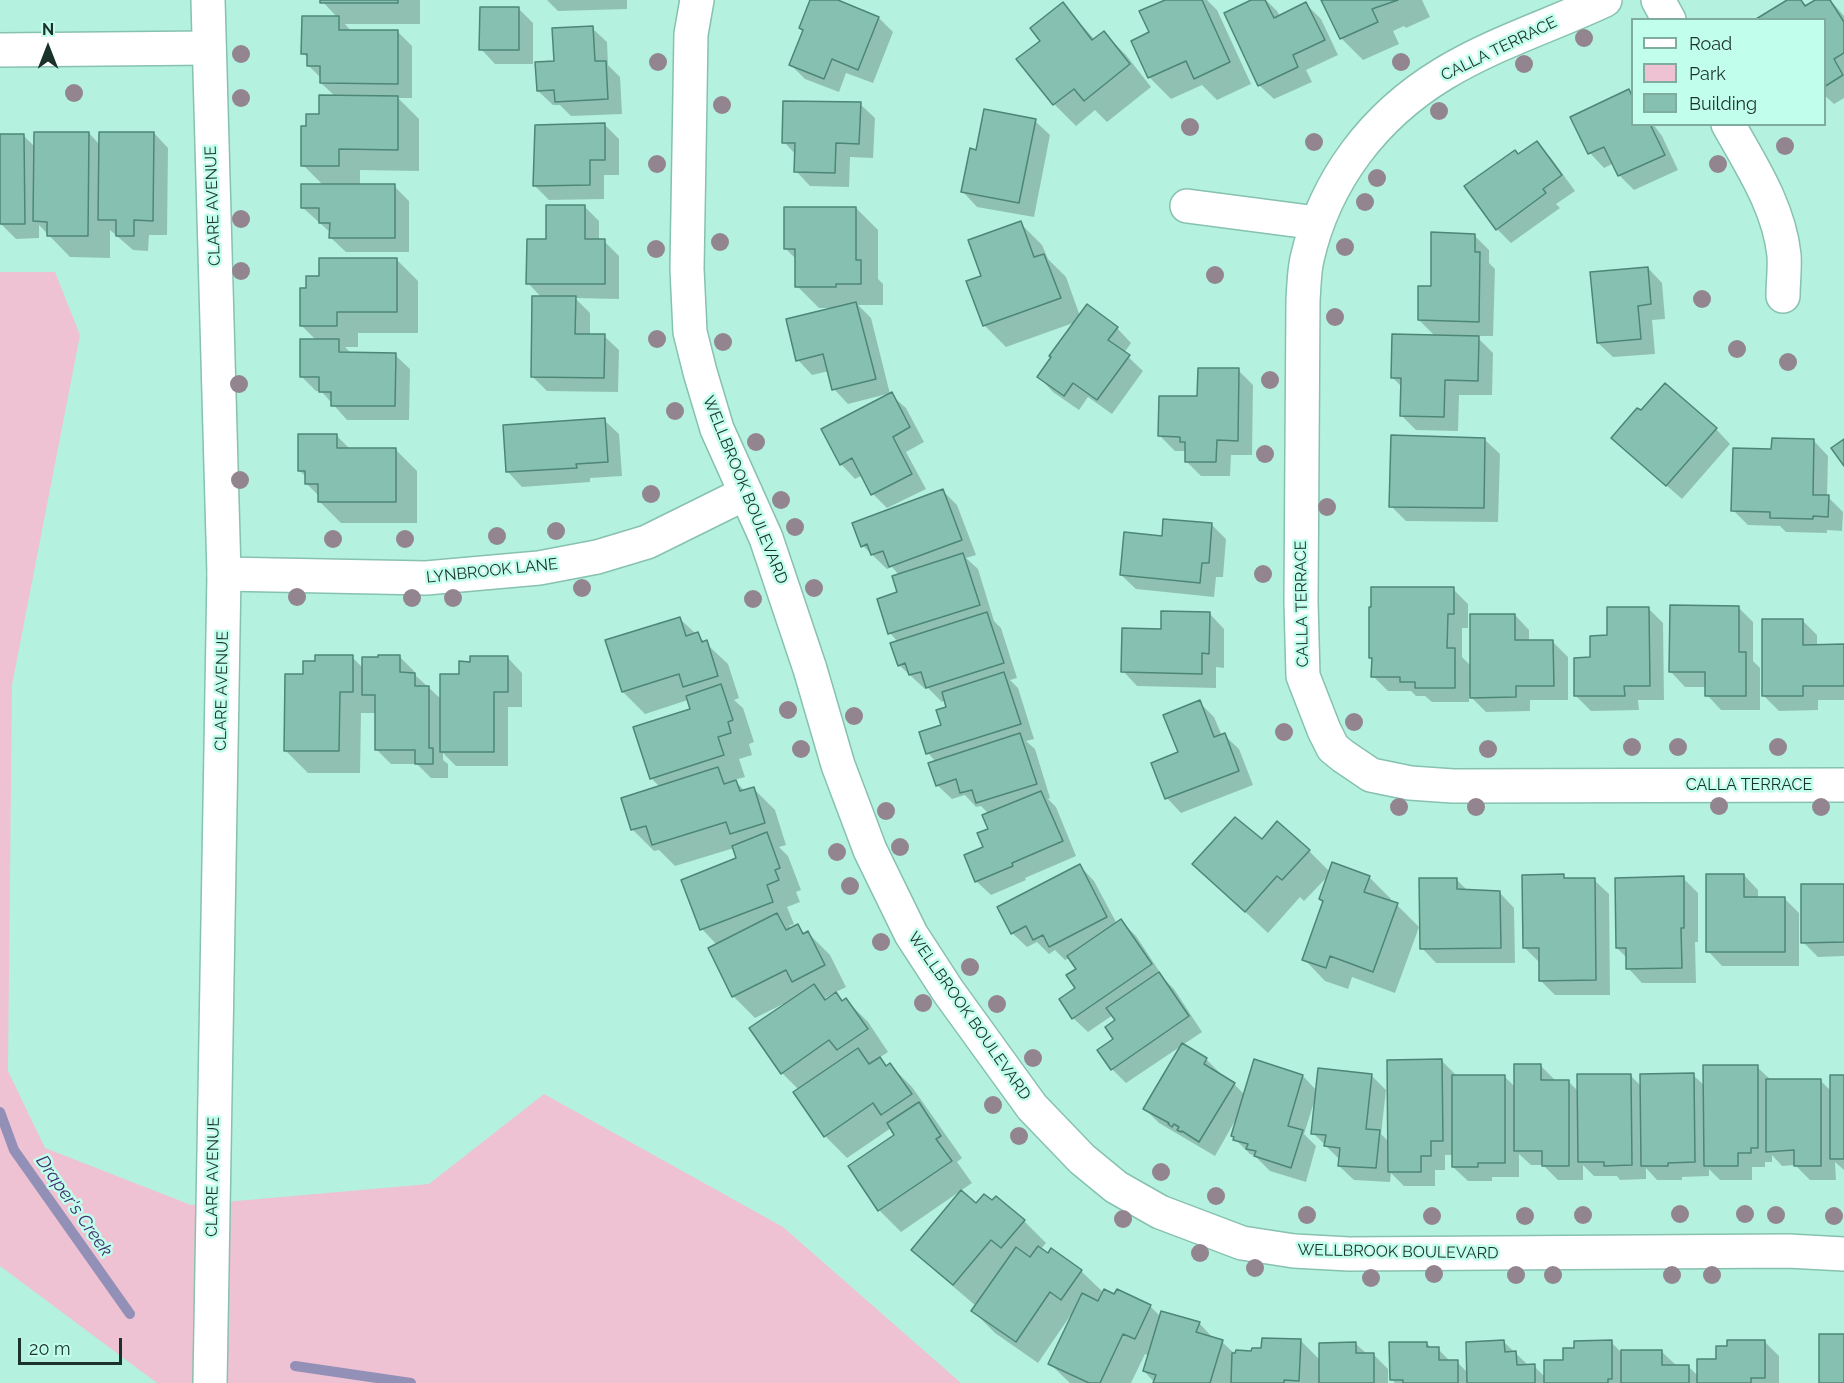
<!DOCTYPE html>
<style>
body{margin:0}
#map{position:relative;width:1844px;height:1383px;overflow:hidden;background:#b5f1df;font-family:Raleway,sans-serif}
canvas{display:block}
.legend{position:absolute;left:1631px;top:18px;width:195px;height:108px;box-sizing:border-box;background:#c2feec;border:2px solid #7fac9f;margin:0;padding:8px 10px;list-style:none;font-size:18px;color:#1b322c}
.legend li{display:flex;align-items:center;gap:12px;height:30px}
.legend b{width:30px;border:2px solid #7fac9f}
.north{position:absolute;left:18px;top:18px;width:60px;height:60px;-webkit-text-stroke:4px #c2feec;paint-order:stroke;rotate:0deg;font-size:16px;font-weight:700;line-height:24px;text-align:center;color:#1b322c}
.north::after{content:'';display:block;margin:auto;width:21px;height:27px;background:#1b322c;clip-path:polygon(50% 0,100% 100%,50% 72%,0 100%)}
.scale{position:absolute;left:18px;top:1338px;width:104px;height:27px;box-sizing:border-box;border:3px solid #1b322c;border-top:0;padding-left:8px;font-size:18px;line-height:21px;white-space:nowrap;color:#1b322c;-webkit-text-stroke:4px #c2feec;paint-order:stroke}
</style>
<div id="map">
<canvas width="1844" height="1383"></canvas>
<ul class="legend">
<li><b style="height:8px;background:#fff"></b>Road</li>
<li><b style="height:16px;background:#eec2d2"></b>Park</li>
<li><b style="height:16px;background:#86c0b0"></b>Building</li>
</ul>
<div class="north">N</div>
<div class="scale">20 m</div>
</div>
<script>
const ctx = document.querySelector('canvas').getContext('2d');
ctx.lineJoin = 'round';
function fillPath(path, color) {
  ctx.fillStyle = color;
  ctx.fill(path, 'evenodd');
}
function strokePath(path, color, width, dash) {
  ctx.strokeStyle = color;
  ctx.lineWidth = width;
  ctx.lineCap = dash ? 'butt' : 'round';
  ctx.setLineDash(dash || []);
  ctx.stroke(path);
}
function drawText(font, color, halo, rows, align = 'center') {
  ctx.font = font + ' Raleway,sans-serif';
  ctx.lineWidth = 5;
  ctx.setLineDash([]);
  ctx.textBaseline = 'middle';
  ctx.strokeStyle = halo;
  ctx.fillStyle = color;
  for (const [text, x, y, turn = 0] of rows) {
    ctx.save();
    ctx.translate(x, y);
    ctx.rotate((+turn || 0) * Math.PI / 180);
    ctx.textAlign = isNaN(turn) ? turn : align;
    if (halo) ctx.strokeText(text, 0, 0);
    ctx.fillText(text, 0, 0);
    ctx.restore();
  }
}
const green = new Path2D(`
 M0,272H55L80,335L12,685L8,1071L45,1148L191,1205L429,1184L544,1094L783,1227L961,1383H157L0,1266Z`);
const shadow = new Path2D(`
 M321,0H420V24H345L352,32H398L412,46V98H398L419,119V171L360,170V186H394L409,201V252H346L331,238V233L302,207L324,186L303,165L308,128L321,116L336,97L321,83V78L308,65L309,59L303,53L337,17Z
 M547,0H627V9L558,11Z
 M811,0H834L879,18L893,32L873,83L846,73L839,92L805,79L791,65L804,31Z
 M1167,0H1207L1217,10L1251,84L1217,100L1202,85L1171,99L1149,77L1151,33Z
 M1254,0H1266L1277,11L1280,16L1306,4L1321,19L1338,55L1306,70L1312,82L1274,99L1259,85Z
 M1323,0H1422L1430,17L1406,28L1404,26L1393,31L1399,44L1363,60L1341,38Z
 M1790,0H1801L1807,6L1817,0H1830L1844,16V98L1834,104L1824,95V20H1759Z
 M1063,4L1095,40L1104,33L1126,55L1151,87L1107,122L1095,110L1076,126L1054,104Z
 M518,8L533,23V64H495L481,49Z
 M592,28L607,42L608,65L620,77L622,114L571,116L560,105H553L538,91L555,63Z
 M1629,90L1632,94V124H1653L1662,136L1678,170L1634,190L1620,176L1614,163L1604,168L1590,153Z
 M860,104L875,118L873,158L850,157L849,187L810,186L796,171V155L784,142Z
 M1035,121L1050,135L1034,217L977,207L963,192L977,151Z
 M604,124L619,139V175H604V199L549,200L534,185Z
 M89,133L100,145L154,133L168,148L167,235H149L148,251L133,250L110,230V258L70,257L39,225V238L16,239L0,223V135H23L36,148Z
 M1537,143L1551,158L1575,191L1556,204L1560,208L1511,243L1497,229L1519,156Z
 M585,207L599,221V241H604L619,256V299L575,298L590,313V336H604L619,350L618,392L547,391L532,376L542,298L528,283L547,241Z
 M856,208L878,230V279L883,284V305H858L871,318L890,394L906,408L924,442L906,452L926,489L887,508L873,494L863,475L855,479L841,464L887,394L848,404L834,389L829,371L812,375L798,360L832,308H819L797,286V260L785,248Z
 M1020,223L1042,245L1048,259L1066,277L1080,316L1117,328L1131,343L1124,353L1143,371L1112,414L1088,397L1079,410L1053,392L1039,377L1076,322L1006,347L984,325L983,277Z
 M1474,235L1489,250V263L1495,269L1493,336H1476L1493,353L1492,395H1459L1458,431L1416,430L1401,415L1402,387L1393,378L1436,337L1419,320L1432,287Z
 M396,259L418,281V333H358V347H345L352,354L395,355L410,369L409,420H347L321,391H316L301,376L316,340L302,326L307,289L320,278Z
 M1648,268L1662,283L1665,319L1652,320L1655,354L1613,357L1598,343Z
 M1238,370L1253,385L1252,455H1231L1230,476H1201L1186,461V451H1175L1160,436L1199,398Z
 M604,420L619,434L622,476L590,478V482L522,487L508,472Z
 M1716,429L1730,444L1682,499L1628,452Z
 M336,435L350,449H395L417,471V523H341L319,501V496L306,483V477L300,471Z
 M1485,440L1500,454L1498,522L1406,521L1391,506Z
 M1814,441L1828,456L1827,496L1843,512L1842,531L1827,530V533L1786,532L1780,526L1748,525L1733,510L1773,451Z
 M943,491L957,505L976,555L966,558L978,569L994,621L1001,628L1017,678L1010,680L1018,688L1034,739L1026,741L1035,749L1050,798L1048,799L1056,807L1076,856L1025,878L1026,880L991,895L976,881L990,830L989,814L981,806L976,807L965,795L952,799L937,785L936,762L928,753L943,726L948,708L946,700L942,702L928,688L925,689L899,665L898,642L890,633L899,593V575L892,567L887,569L863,546Z
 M1212,525L1226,539L1223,577H1216L1214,597L1136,589L1121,575L1163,538Z
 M1453,589L1468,604V628H1462V657L1471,666L1515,615L1529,630V642H1553L1568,657V700H1530V711L1486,712L1469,695V702H1432L1425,696H1416L1411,691H1388L1373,676V660L1370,657Z
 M1738,607L1753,622V661L1760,668V710H1721L1707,695V687H1685L1671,672Z
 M1648,608L1663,623L1664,700H1638L1639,710L1591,711L1576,696L1591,658L1609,637Z
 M1210,614L1224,629V668L1216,667V688L1137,686L1123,671L1162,631Z
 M680,619L728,664L739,698L734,700L743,708L754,742L749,744L752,755L739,759L745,777L734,780L745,791L753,788L775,810L786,845L779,847L788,856L801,890L796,892L800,902L787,907L794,924L789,926L792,929L798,926L805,934L808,933L830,955L846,987L834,993L843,1002L846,1000L868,1022L888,1052L879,1058L887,1066L890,1065L912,1087L962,1158L957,1162L972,1183L901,1232L879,1210L896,1135L891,1128L847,1158L825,1136L799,1090L782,1073L783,1004L755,1018L733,996L717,945L702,929L738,859L734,848L675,866L659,850L654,851L632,829L660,787L651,778L692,710L688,700L645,714L623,692L607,641ZM834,993L836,995L827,1000L825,998Z
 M1802,620L1817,635V646H1844V700H1818V710L1779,711L1764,696Z
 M399,656L414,671V674L442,700L471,663L508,658L522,673V707H508V766H456L443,753V760L448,764V778H431L417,764H391L376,749V713H361L360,773H308L286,751L305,676L352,657L363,668Z
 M1199,702L1214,717L1222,736L1224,735L1239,749L1253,785L1181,813L1167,798L1153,764L1180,753Z
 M1262,841L1309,851L1330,872L1369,877L1391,899L1390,902L1397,905L1419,927L1395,993L1352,977L1348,989L1325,981L1304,959L1324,903L1320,899L1329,875L1304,901L1300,897L1268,933L1194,864Z
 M1080,866L1094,881L1117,924L1121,921L1136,936L1165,980L1174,989L1202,1032L1126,1083L1112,1069L1117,1021L1113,1015L1088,1032L1073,1018L1078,969L1070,958L1065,960L1055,950L1049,954L1037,942L1027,947L1012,933Z
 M1744,875L1758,890V899H1785L1799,913V966H1722L1708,951Z
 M1563,876L1567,880H1594L1609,894L1610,995H1555L1540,980V963L1525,948Z
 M1683,878L1698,893V942H1695L1696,983H1642L1628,968L1627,958L1617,948Z
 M1456,879L1468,891L1500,893L1514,908L1515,963H1436L1422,948Z
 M1844,885V956L1818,957L1803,942Z
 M1183,1045L1206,1059L1221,1074L1220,1076L1234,1084L1245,1095L1303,1076L1317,1091L1371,1075L1386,1090L1381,1134L1389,1142L1442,1061L1457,1076L1505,1077L1516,1088L1541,1066L1556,1081H1568L1579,1092L1630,1075L1642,1087L1693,1075L1705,1086L1757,1067L1771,1080H1820L1831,1091L1844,1076V1170L1835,1162L1836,1180H1810L1795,1165L1782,1166L1772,1155V1162H1765V1167H1752V1180H1720L1709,1169V1176L1682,1177V1180H1657L1646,1168V1179L1620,1180L1617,1176H1594L1583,1165V1180H1558L1543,1165H1531L1519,1154V1177H1492V1181H1468L1453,1167V1155H1445V1170H1435V1186H1404L1391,1173L1390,1182L1354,1180L1339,1166L1340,1160L1313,1133L1315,1099L1304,1134L1316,1146L1306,1182L1270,1171L1255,1156L1250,1154L1235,1139L1236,1119L1215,1156L1159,1123L1145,1109Z
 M997,1198L1024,1221L1046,1243L1040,1250L1081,1271L1104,1293L1150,1306L1161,1317L1199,1323L1215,1340L1222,1342L1235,1354L1253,1353L1301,1341L1321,1361L1356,1344L1367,1354H1373L1388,1369V1383H1155L1144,1371L1149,1356L1145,1354L1131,1383H1070L1050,1364L1072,1317L1070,1316L1038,1363L995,1333L973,1311L976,1306L935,1271L913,1249L976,1205L992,1202Z
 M1764,1341L1779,1356V1383H1395L1391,1379L1427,1343L1432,1349H1438L1451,1362H1457L1468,1373L1504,1342L1529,1366H1534L1545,1377L1575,1349L1611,1342L1621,1352L1661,1351L1677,1366H1688L1699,1377L1718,1361Z`);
const stream = new Path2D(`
 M0,1112L14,1150L130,1314
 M295,1366L411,1383`);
const building = new Path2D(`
 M320,0H398V3H320Z
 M810,0H838L879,17L858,70L832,59L824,79L789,65L803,30L799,28Z
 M1165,0H1202L1230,62L1194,79L1186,61L1148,78L1131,41L1149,32L1139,11Z
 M1251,0H1265L1274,18L1306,2L1325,40L1293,55L1298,67L1258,86L1224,13Z
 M1321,0H1398L1372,9L1378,22L1340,39Z
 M1787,0H1801L1805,6L1815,0H1830L1844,22V53L1834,59L1843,75L1824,87V20L1756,19Z
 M1063,2L1092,40L1104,31L1130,64L1084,101L1074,89L1053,105L1016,59L1040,41L1030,28Z
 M480,7H519V50H479Z
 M302,16H339V30H398V84L320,83V66H307V54H301Z
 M593,26L595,61H606L608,99L555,102L554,90L537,91L535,62L554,61L552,28Z
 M1629,89L1632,96V124H1650L1665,155L1618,176L1604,147L1588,154L1570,117Z
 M319,95L398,96V150L339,149V166H301V126H306V114H319Z
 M783,101L861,102L859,144L836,143L835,173L794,172L795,143H782Z
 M984,109L1036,119L1019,203L961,192L970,148L976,150Z
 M605,123V160H590V185L533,186L535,125Z
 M34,132H89L88,236H47V222L33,221Z
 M99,132H154L153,221L134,220V236H116V220H98Z
 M0,134H24L25,224H0Z
 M1537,141L1562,175L1543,189L1546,193L1496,230L1464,186L1515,150L1518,154Z
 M301,184H395V238H329L330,223H319V208H301Z
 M546,205H585V239H605V284H526L527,239H546Z
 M784,207H856V260H861V284H836V287H795V249H784Z
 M1021,221L1034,257L1044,254L1061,298L983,326L966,281L981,276L968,240Z
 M1431,232L1475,234V252H1480L1479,322L1418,320V286H1431Z
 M319,258H397V312H337V326H300V288H306V276H319Z
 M1648,267L1651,304L1638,306L1641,339L1597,343L1590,272Z
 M532,296H576L575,334H605L604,378L531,377Z
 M856,302L876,379L832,390L823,354L796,361L786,319Z
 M1087,304L1118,327L1108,340L1130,355L1097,400L1073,383L1064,396L1037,377L1051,357L1049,356Z
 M1392,334L1479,336L1478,381L1445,380L1444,417L1400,416L1401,378H1391Z
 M300,339H339V352L396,353L395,406H331V392H319V377H300Z
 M1198,368H1239L1238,441L1217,440L1216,462H1185V442H1180V437L1158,436L1159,396H1197Z
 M1665,383L1717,428L1666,486L1611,438L1637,408L1641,410Z
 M892,392L910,427L893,437L912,474L871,495L852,458L840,465L821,429Z
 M605,418L608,462L576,464L577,468L506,472L503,425Z
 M298,434H337V448H396V502H318V484H305V471H298Z
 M1391,435L1485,438L1484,508L1389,507Z
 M1772,438L1814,439L1813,495H1829L1828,517L1813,516V519L1770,518V512L1731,511L1733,448L1771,449Z
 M1844,439V466L1831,448Z
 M943,489L962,540L889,567L883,551L871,555L867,544L861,547L852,523Z
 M1163,519L1212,523L1209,563H1202L1200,583L1120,575L1124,532L1162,536Z
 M963,553L980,605L888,634L877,599L897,592L892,576Z
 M1371,587H1454V614H1448L1447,648H1455V688H1415V682H1400V677H1371L1372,658H1369V607H1371Z
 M1670,605L1739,606V652H1746V696H1705V672H1669Z
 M1607,607H1649L1650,686H1624L1625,696H1574V658L1590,657V636L1607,635Z
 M1161,611L1210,612L1209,654L1202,653V674L1121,672L1122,628L1161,629Z
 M987,612L1004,663L926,688L921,672L909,675L905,663L898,666L890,643Z
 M1470,614H1515V640H1553L1554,686H1516V697L1470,698Z
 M680,617L686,636L698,632L702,642L707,640L718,676L683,687L679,674L622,692L605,640Z
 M1762,619H1803V645L1844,644V686H1803V696H1762Z
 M315,655H353V692H340L339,751H284L285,674H303V661H315Z
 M378,655H400V672L415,673V686H429V748H433V764H415V750H375V695H362V657H378Z
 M470,656H508V692H494V752H440V674H459V661L470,662Z
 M1004,672L1021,724L926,754L919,732L941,725L936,710L946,707L942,692Z
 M721,684L733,720L728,722L731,733L718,737L724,755L650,779L633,727L690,709L686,696Z
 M1200,700L1214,737L1225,733L1239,771L1165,799L1151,763L1178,752L1163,715Z
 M1020,733L1037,784L976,803L972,790L960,793L956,779L936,786L928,763Z
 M718,767L724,784L736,780L740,791L754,787L765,823L730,834L726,822L652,845L646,826L631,830L621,798Z
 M1041,791L1063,841L1012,863L1013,866L975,882L964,855L983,847L977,833L988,829L982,815Z
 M1235,817L1262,839L1277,821L1310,850L1282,880L1277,876L1245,912L1192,864Z
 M767,832L780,868L775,870L779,880L767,885L773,902L700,930L681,880L736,858L732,846Z
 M1332,862L1370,876L1364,892L1398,903L1373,972L1330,956L1326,968L1302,960L1323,901L1319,899Z
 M1080,864L1107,917L1049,947L1043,935L1033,940L1026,926L1011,934L997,907Z
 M1564,874V878H1595L1596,980L1539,981V948H1523L1522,875Z
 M1706,874H1744V897H1785V952H1706Z
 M1684,876V928H1681L1682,968L1626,969V948H1616L1615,878Z
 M1419,878H1457V889L1500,891L1501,948L1420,949Z
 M1801,884H1844V942L1801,943Z
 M777,913L786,930L798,924L803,934L808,931L825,965L792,982L786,970L732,997L708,948Z
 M1121,919L1152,964L1072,1019L1059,999L1075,988L1066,975L1076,969L1067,956Z
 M1159,972L1189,1016L1111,1070L1097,1050L1113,1039L1105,1027L1115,1020L1106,1008Z
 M814,984L825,1000L836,992L842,1001L846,998L868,1029L837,1050L829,1040L781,1074L749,1028Z
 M1182,1043L1207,1058L1204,1064L1235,1083L1199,1142L1182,1131L1181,1132L1177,1130L1179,1127L1174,1124L1172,1127L1168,1124L1169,1123L1143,1109Z
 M858,1048L869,1064L880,1057L886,1066L890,1063L912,1094L881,1115L873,1103L824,1137L793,1092Z
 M1254,1059L1303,1075L1288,1126L1303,1130L1291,1168L1254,1156L1256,1151L1246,1149L1248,1144L1233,1140L1234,1137L1231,1136Z
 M1442,1059L1443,1141H1431V1156H1421V1172H1388L1387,1060Z
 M1514,1064H1541V1080H1569V1166H1542V1151H1514Z
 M1703,1065H1758V1148H1751V1153H1738V1166H1704Z
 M1318,1068L1372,1074L1366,1129L1380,1130L1376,1168L1338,1166L1340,1148L1324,1146L1326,1135L1311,1134Z
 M1694,1073L1695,1162L1668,1163V1166H1641L1640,1074Z
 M1577,1074H1631L1632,1165L1604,1166V1162H1578Z
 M1452,1075H1505V1163H1478V1167H1452Z
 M1830,1075H1844V1159H1830Z
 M1766,1079H1821V1166H1794V1150L1766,1152Z
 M919,1102L941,1136L936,1139L952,1161L878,1211L848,1166L894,1135L887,1123Z
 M961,1190L976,1203L984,1194L992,1200L996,1196L1025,1220L1001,1248L991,1240L953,1285L911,1250Z
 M1038,1246L1048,1253L1051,1248L1082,1270L1061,1300L1050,1292L1016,1342L971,1311L1016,1247L1030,1257Z
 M1104,1289L1114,1294L1117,1289L1151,1305L1135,1339L1123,1334L1100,1383H1089L1048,1364L1082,1293L1098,1301Z
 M1161,1311L1200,1322L1196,1332L1223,1340L1210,1383H1153L1156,1375L1143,1371Z
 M1819,1334H1844V1383H1819Z
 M1262,1338L1301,1339L1299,1381L1284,1380V1383H1231L1232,1353H1235L1236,1350L1251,1351L1252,1348H1261Z
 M1504,1340L1505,1352L1516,1351L1517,1365L1535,1364V1383H1467L1466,1342Z
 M1612,1340V1379H1608V1383H1544V1360H1563V1348H1574V1341Z
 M1727,1340H1765V1378H1751V1383H1697V1359H1716V1346H1727Z
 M1356,1342V1353H1374V1383H1319V1343Z
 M1389,1342H1427V1347H1439V1360H1458V1383H1403V1380H1390Z
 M1621,1350H1662V1365H1689V1383H1621Z`);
const street = new Path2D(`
 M697,0L691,34L687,269L690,332L700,372L717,429L766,538L810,669L838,765L870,850L911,934L948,991L1032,1107L1082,1159L1116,1187L1160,1212L1242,1243L1294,1251L1349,1254L1788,1251L1844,1254
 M1605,0C1552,25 1494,43 1443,74C1374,116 1325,180 1307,259C1304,272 1304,287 1303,300L1301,602L1303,676L1324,730L1333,748L1343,756L1371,775L1410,783L1453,786L1844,785
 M1658,0L1669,20
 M0,50L209,48
 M1728,124C1751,165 1779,207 1784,255C1785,268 1783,283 1783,296
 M1187,206L1317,223
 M224,574L426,578L539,568L597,557L647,542L746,493`);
const secondary = new Path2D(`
 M208,0L224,574L210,1383`);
const trees = [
 [1584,38],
 [241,54],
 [658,62],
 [1401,62],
 [1524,64],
 [74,93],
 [241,98],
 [722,105],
 [1439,111],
 [1190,127],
 [1314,142],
 [1785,146],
 [657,164],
 [1718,164],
 [1377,178],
 [1365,202],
 [241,219],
 [720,242],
 [1345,247],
 [656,249],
 [241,271],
 [1215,275],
 [1702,299],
 [1335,317],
 [657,339],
 [723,342],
 [1737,349],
 [1788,362],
 [1270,380],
 [239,384],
 [675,411],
 [756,442],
 [1265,454],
 [240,480],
 [651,494],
 [781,500],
 [1327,507],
 [795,527],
 [556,531],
 [497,536],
 [333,539],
 [405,539],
 [1263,574],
 [582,588],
 [814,588],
 [297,597],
 [412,598],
 [453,598],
 [753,599],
 [788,710],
 [854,716],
 [1354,722],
 [1284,732],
 [1632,747],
 [1678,747],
 [1778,747],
 [801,749],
 [1488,749],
 [1719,806],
 [1399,807],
 [1476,807],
 [1821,807],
 [886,811],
 [900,847],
 [837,852],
 [850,886],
 [881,942],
 [970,967],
 [923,1003],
 [997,1004],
 [1033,1058],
 [993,1105],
 [1019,1136],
 [1161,1172],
 [1216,1196],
 [1680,1214],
 [1745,1214],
 [1307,1215],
 [1583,1215],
 [1776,1215],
 [1432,1216],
 [1525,1216],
 [1834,1216],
 [1123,1219],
 [1200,1253],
 [1255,1268],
 [1434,1274],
 [1516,1275],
 [1553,1275],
 [1672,1275],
 [1712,1275],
 [1371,1278]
];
const streetNames = [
 ["CALLA TERRACE",1499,49,-26],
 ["CLARE AVENUE",213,206,-92],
 ["WELLBROOK BOULEVARD",745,490,68],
 ["LYNBROOK LANE",492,571,-6],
 ["CALLA TERRACE",1302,604,-91],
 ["CLARE AVENUE",222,691,-89],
 ["CALLA TERRACE",1749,785],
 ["WELLBROOK BOULEVARD",969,1016,55],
 ["CLARE AVENUE",213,1177,-89],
 ["WELLBROOK BOULEVARD",1398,1252,1]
];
const waterNames = [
 ["Draper's Creek",74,1206,55]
];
fillPath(green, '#eec2d2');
fillPath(shadow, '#0003');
strokePath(stream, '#9290b7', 10);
fillPath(building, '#86c0b0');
strokePath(building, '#4d8677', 1.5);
strokePath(street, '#87c1b0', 36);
strokePath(secondary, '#87c1b0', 36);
strokePath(street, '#fff', 33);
strokePath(secondary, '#fff', 33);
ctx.fillStyle = '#938590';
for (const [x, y] of trees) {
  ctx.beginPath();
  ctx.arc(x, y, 9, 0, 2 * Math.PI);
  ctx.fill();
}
drawText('16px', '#1b322c', '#c2feec', streetNames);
drawText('italic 18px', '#412b6f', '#c2feec', waterNames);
</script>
